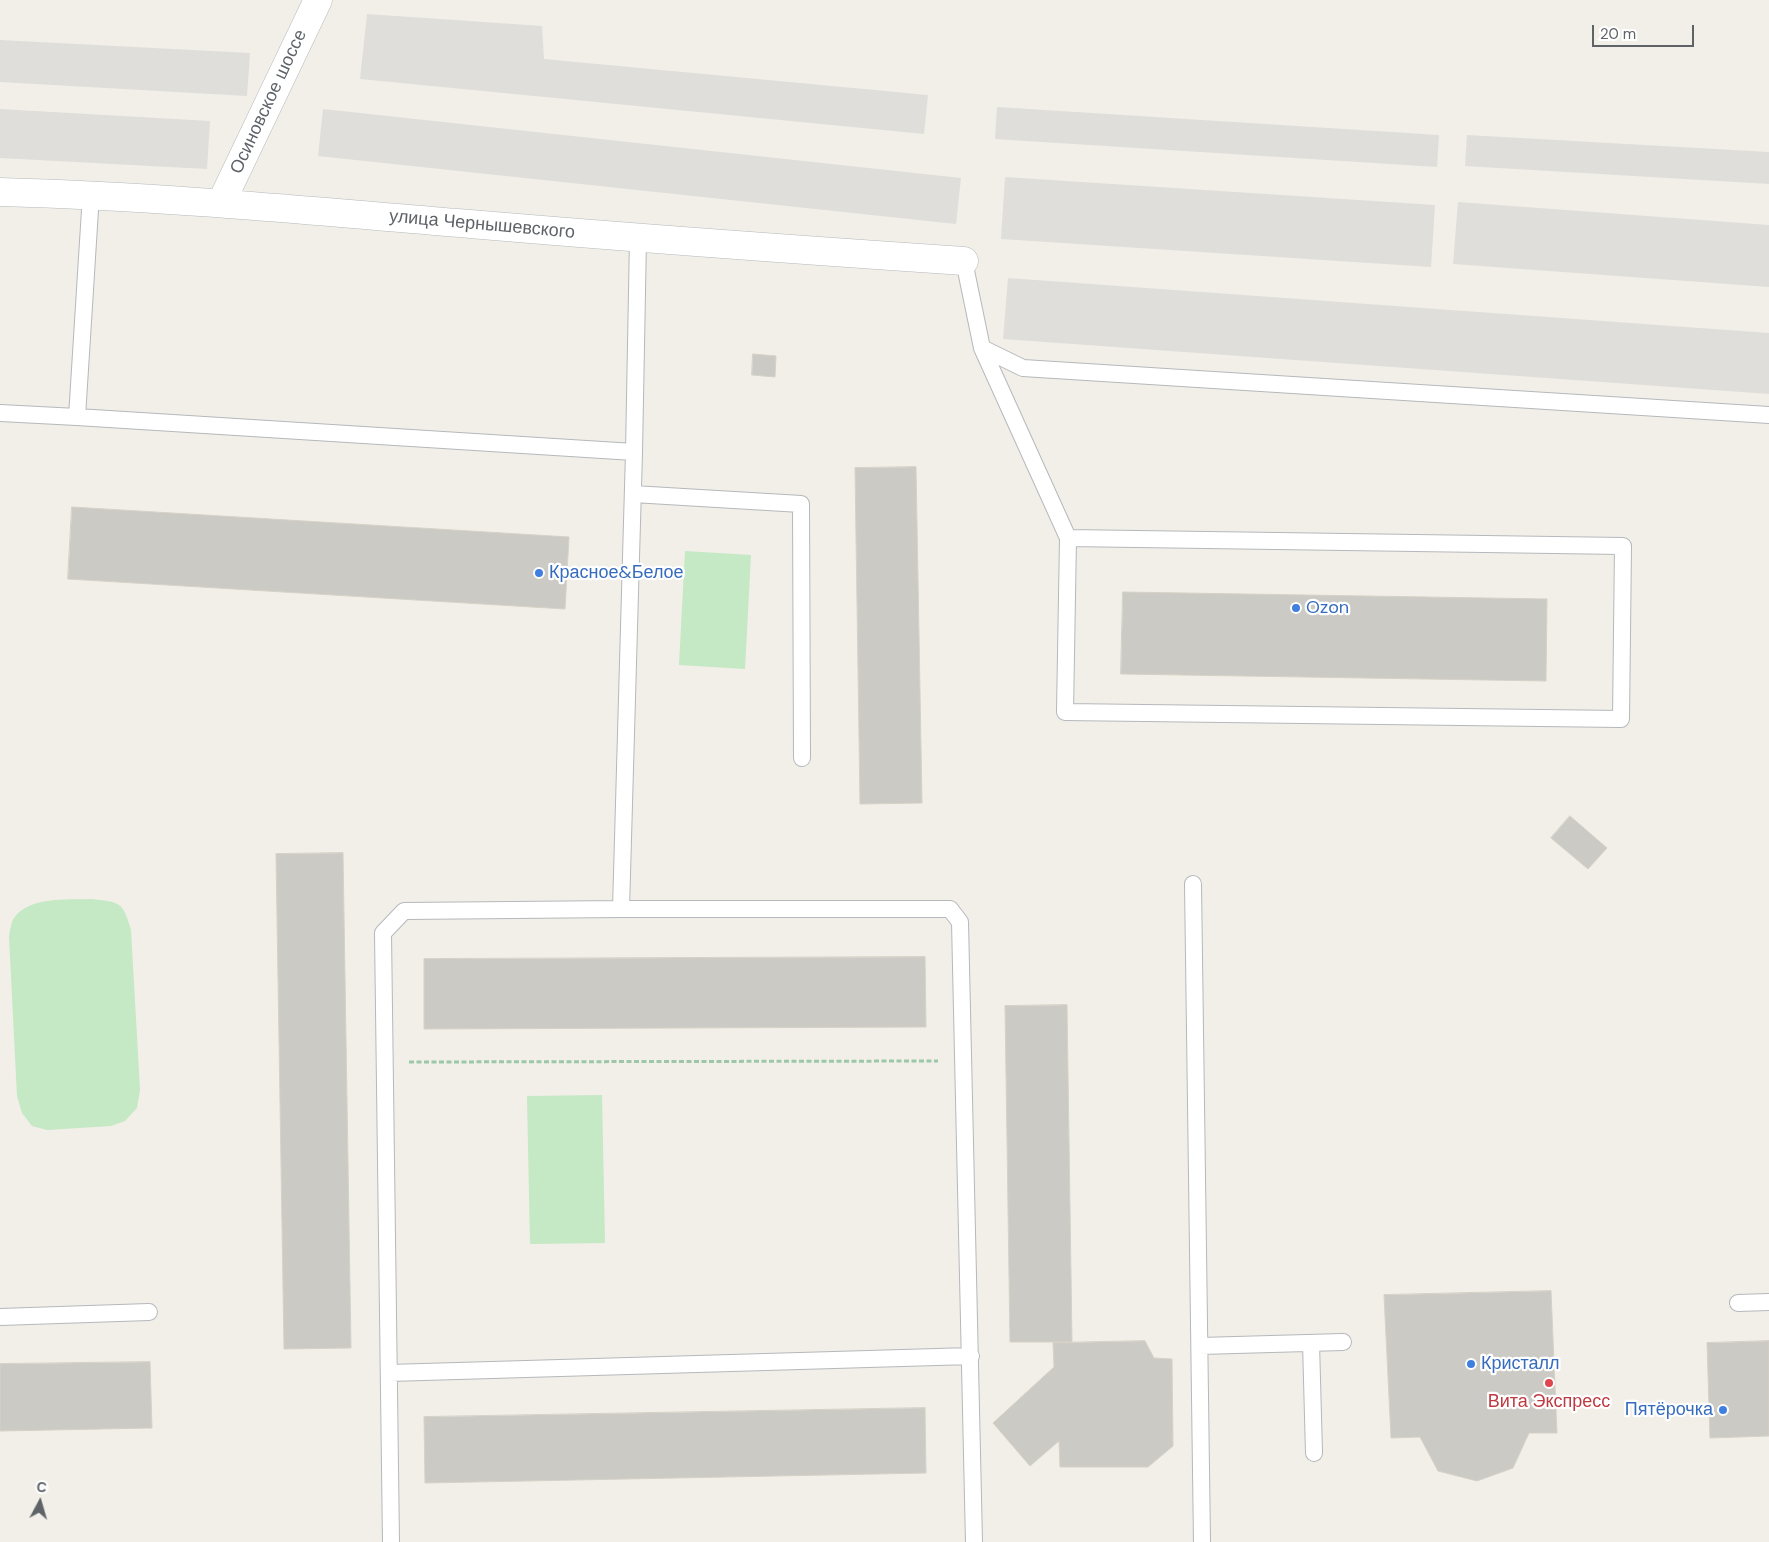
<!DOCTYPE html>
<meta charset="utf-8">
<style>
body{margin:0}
#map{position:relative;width:1769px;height:1542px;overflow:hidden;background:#f1efe8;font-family:"DM Sans",sans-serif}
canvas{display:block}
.north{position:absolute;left:15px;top:1477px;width:50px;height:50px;-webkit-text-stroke:4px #fff;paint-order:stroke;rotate:6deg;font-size:14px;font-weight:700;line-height:20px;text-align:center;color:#5f6368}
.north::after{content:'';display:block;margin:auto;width:18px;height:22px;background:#5f6368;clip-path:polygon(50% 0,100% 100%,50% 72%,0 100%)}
.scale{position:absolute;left:1592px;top:25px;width:102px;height:22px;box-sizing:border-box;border:2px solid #5f6368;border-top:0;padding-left:6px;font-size:15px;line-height:18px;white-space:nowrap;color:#5f6368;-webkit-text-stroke:4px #fff;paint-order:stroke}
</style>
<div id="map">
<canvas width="1769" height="1542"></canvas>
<div class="north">С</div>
<div class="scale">20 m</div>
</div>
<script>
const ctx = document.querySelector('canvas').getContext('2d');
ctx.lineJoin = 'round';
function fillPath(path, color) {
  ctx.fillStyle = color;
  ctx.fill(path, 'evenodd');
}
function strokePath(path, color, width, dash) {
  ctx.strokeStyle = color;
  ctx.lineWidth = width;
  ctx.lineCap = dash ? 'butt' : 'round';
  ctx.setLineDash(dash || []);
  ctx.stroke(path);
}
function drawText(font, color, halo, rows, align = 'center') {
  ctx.font = font + ' "DM Sans",sans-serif';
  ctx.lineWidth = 4.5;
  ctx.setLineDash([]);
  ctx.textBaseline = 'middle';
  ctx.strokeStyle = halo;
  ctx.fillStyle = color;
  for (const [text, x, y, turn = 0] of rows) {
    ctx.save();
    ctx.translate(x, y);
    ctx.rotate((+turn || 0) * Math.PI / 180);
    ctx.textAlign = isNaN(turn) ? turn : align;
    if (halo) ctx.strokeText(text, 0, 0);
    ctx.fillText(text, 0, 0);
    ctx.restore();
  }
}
const industrial = new Path2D(`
 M367,14L542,26L544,59L928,95L924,134L360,79Z
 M0,40L250,53L247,96L0,82Z
 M997,107L1439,135L1437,167L995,139Z
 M0,109L210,121L207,169L0,158Z
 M323,109L961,178L956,224L318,156Z
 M1467,135L1769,152V184L1465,166Z
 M1005,177L1435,205L1431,267L1001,239Z
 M1458,202L1769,225V287L1453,264Z
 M1008,278L1769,333V394L1003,339Z`);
const green = new Path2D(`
 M685,551L751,555L745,669L679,665Z
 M91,899C119,902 123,901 131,930L140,1090L137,1108L125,1121L111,1126L47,1130L32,1126L22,1113L17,1096L9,937C10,931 11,922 14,918C29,896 68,900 91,899Z
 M602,1095L605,1243L530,1244L527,1096Z`);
const building = new Path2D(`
 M753,354L776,356L775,377L752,375Z
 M916,467L922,803L860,804L855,468Z
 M72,507L569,537L565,609L68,579Z
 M1123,592L1547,599L1546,681L1121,674Z
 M1570,816L1607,848L1588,869L1551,838Z
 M343,853L351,1348L284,1349L276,854Z
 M925,957L926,1027L424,1029V959Z
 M1067,1005L1072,1342H1010L1005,1006Z
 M1551,1291L1557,1433H1529L1513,1468L1477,1481L1438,1471L1420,1437L1391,1438L1384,1295Z
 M1145,1341L1154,1358L1172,1359L1173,1446L1148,1467H1060L1059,1441L1030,1466L993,1423L1054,1367L1053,1343Z
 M1769,1341V1436L1710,1438L1707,1343Z
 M150,1362L152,1428L0,1431V1364Z
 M925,1408L926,1473L425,1483L424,1417Z`);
const path = new Path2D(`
 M409,1062L938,1061`);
const service = new Path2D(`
 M964,261L982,348L1023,368L1769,415
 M982,348L1068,538L1065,712L1621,719L1623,546L1068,538
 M0,413L77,417L634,452
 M77,417L91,194
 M633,494L801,504L802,758
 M1193,884L1202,1542
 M621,909L634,452L638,238
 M1738,1303L1769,1302
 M0,1317L149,1312
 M1311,1343L1314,1453
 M1200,1346L1343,1342
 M389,1373L971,1356
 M391,1542L383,933L404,911L621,909H950L960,922L974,1542`);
const minor = new Path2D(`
 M0,192C157,196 314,211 470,224C635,238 800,250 964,261
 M221,203L318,0`);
const markers = [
 [539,573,5,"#3f7fe0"],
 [1296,608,5,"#3f7fe0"],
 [1471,1364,5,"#3f7fe0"],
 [1549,1383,5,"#e0444e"],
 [1723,1410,5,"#3f7fe0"]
];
const streetNames = [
 ["Осиновское шоссе",269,102,-65],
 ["улица Чернышевского",482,225,5]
];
const shopNames = [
 ["Красное&Белое",549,573],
 ["Ozon",1306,608],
 ["Кристалл",1481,1364],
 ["Пятёрочка",1713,1410,"right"]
];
const healthNames = [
 ["Вита Экспресс",1549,1402]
];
fillPath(industrial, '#e0deda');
fillPath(green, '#c5e8c5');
fillPath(building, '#cccac5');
strokePath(building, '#d6d1c6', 1);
strokePath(service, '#b5b8bc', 18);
strokePath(minor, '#b5b8bc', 29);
strokePath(path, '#9cc7a9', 3, [5, 2.5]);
strokePath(service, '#fff', 16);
strokePath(minor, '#fff', 28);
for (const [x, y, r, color] of markers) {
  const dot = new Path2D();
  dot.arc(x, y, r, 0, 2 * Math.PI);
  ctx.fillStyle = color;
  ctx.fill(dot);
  strokePath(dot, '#fff', 2);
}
drawText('18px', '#5f6368', '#fff', streetNames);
drawText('18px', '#366cbe', '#fff', shopNames, 'left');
drawText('18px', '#be3a42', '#fff', healthNames);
</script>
